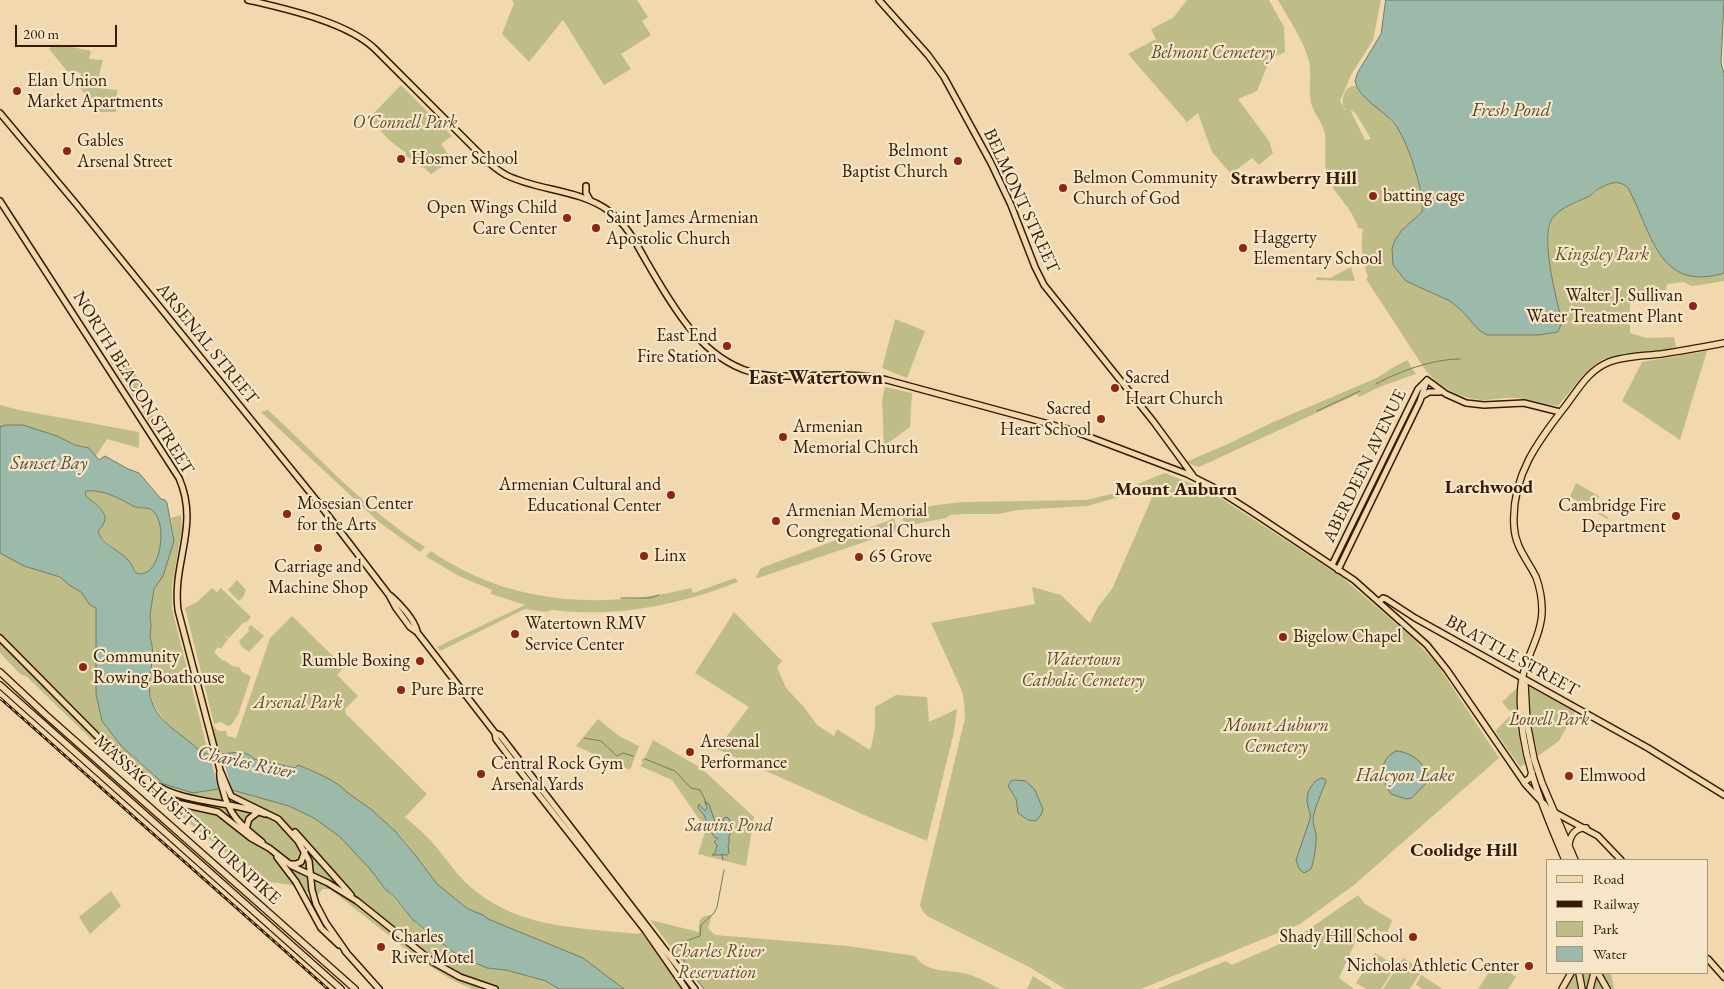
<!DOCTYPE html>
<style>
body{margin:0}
#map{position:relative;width:1724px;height:989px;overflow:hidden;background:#f2d8ae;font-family:"EB Garamond",serif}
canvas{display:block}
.legend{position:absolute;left:1546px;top:859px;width:162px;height:115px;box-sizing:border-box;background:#f7e6ca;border:1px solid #aa9579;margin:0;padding:6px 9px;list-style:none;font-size:15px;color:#371b00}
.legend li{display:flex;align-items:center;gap:10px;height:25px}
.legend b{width:25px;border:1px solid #aa9579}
.scale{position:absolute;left:15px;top:25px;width:102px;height:22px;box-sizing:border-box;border:2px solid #371b00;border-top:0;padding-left:6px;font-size:15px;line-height:18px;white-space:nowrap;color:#371b00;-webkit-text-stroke:4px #f7e6ca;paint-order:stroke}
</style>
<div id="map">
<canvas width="1724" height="989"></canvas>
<ul class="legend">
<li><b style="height:6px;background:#f2d8ae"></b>Road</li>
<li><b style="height:6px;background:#371b00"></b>Railway</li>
<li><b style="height:14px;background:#bfbd87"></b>Park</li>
<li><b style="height:14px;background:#9bbaaa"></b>Water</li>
</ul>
<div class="scale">200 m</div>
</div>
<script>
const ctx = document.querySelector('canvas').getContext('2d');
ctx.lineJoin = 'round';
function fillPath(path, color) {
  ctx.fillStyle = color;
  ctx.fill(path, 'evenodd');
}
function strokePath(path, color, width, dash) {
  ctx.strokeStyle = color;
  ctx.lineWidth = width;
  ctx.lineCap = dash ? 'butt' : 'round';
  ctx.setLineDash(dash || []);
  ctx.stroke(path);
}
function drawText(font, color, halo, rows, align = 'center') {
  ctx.font = font + ' "EB Garamond",serif';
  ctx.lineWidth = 4.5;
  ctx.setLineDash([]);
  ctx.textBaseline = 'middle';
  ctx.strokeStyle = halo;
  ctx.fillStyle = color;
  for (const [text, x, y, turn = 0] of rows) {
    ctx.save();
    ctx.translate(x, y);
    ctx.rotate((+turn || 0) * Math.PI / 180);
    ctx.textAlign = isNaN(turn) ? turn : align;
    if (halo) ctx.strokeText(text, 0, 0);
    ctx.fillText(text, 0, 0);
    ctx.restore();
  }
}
const green = new Path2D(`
 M512,0H637L648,17L642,21L651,35L621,54L631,69L604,85L563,20L529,62L502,34L514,3Z
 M1187,0H1269L1284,27L1285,52L1270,59L1257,91L1238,99L1269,141L1273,153L1259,165L1252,158L1231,174L1212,152L1198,113L1187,122L1128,54L1156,39L1151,29L1173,18Z
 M1278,0H1381L1373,40L1351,75L1340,101L1344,110L1346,109L1343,108C1342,98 1344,85 1356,86L1360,92L1386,115L1401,132L1414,166L1421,195L1422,212L1402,230L1395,240L1392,248L1393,265L1406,281L1450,301L1462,311L1479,330L1487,335H1538L1558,332L1560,330C1556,306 1539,231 1555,215C1568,203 1580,204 1591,195C1600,189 1614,177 1625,185C1632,189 1635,200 1638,207C1656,250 1668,289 1724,273V281L1700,285L1691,286L1684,282L1667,284L1666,290L1639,291L1630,301V333L1647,338L1674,337L1676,347L1663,351L1603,359L1584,374L1558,406C1544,404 1530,399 1516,398C1505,397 1495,400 1484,400C1462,399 1440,388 1426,371L1366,279L1368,277C1363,264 1360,242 1363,229L1358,228C1353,208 1334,195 1327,176C1323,162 1327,148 1325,134C1323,123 1314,114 1311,103C1308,89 1312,75 1309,61C1304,41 1288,18 1278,0ZM1350,109L1356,114L1371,139L1365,140Z
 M52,45L59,47L62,45L91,51L89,59L103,60L99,75L104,76L100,88L117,90L116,112H92L93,104L72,78L79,80L81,73L74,71L72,77L49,49Z
 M401,85L452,136L441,144L452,160L431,174L423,167L421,168V166L405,155L406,153L389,140L371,120L374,113Z
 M1351,267L1355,281L1316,280L1317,277L1330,278Z
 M895,319L925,331L907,378L882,368Z
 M1707,351L1680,440L1622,401L1642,362Z
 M122,354L141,383L138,388L141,397L139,398L148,413L151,411L155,422L163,432L161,436L158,435L110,361Z
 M1407,360L1416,374L1382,386L1359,397L1357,394L1351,397L1199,467L1188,463V461L1228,444L1273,422L1377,378L1392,368Z
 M1422,386L1421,393L1383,473L1380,471Z
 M885,387L912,393L910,427L884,446L882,400Z
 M0,405L19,410L139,432V448L107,439L96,456L89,448L67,442L57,436L19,425L0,427Z
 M268,410C318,456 367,511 425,547L420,552L379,522L261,412Z
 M1165,473L1200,487L1216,495L1342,577L1415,640L1437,664L1499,758L1354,885L1300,924L1141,989H1065L1031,968L927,916L922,910L920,905L965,718L964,702L962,691L931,623L1035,604L1032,587L1061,595L1090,623L1098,607L1112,589L1151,500L1153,489L1151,486L1130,494L1087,506L1018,510L997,514H965L950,515L946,518L905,526L901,513L936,505L963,502L1086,500L1125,491L1140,483Z
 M1376,481L1378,483L1341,559L1338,557Z
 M1576,483L1599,496L1592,508L1608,517L1607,519L1570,497Z
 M86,491C102,489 119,498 133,506C140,510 148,505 154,512C168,526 160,581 136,573L133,567L99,535L98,531C115,515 98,506 86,496Z
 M181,515L182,529L172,586V609L209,755L198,750L167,724L153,704L150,692L149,677L151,672L152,657V642L150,637L151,626L150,615L154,589L163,576L174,541L171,518Z
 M894,517L897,531L758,578L756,577L761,568L890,520Z
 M431,551C440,558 451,563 461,569C531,606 615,607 691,588L693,593L735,578L738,582C678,605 617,618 552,610L547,612L525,609L440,651L437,647L525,605L491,594L492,590L459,576L427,557L426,556Z
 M0,553L24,566L60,577L69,585L81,592L90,605L96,608V694L102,721L107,728L132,757L164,784L198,793L218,788H225L289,806L314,818L340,836L370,869L386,890L417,924L453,952L487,968L506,970L546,981L559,989H473L454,981L420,960L330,889H323L317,896L291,885L269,882L248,871L117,764L26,676L20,674L0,653Z
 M237,580L246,590L243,597L239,601L228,590Z
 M212,588L217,592L221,588L251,617L246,623L244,622L229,638L224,635L228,639L221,649L218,647L214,652L223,661L224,660L232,666L239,667L242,672L251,676L238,715L231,725L228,726L221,722L214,724L185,608L197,602Z
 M734,612L782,661L777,667L786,688L804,707L817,725L834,736L837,729L868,749L871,748L875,727V707L896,695L927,697L929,722L957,709L954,732L927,841L871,818L717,749L749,707L695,673Z
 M292,616L344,667L337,675L358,696L345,709L346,714L427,794L405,817C417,827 428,837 438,849C447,860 455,872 465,882C515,929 573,927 638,934L641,932L683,989H624L583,958L488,919L471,911L437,884L403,839L372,810L318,773L298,765L295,768L254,759L248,754L238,751L222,755L217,748L213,725L218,731H226L227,736L236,738L270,638Z
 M251,625L264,636L249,652L242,647L239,641L249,631L248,628Z
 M1519,686C1518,712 1517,738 1525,764L1520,767L1495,731L1512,714L1502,702Z
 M1530,687L1575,712L1559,741L1538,756L1531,722L1528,689Z
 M598,719L619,736L639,746L630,770L576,746Z
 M653,740L701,768L754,817L746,866L698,854L706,829L672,780L640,766L643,762L641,760L645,757Z
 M111,891L121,906L90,934L79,917Z
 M1358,895L1365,904L1392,920L1387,934L1370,927L1358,936L1339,978L1354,989H1157L1226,961L1232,965L1302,934Z
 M712,915L708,928L715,935L848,946L915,956C928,974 948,969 967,974C978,977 990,984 1000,989H703L650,920L699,932C699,921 698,916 712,915Z
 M1375,953L1396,966L1381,989H1366L1356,983Z
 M1403,958L1422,970L1410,989H1383Z
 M1495,963L1516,977L1508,989H1478Z
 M1568,973H1611L1614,989H1558Z
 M1421,975L1441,988L1442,989H1422L1416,985Z
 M1033,976L1053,989H1027Z`);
const water = new Path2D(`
 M1386,0H1724L1721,63L1724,74V273C1658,293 1652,232 1628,188C1618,178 1607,184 1597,190C1593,192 1591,196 1588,197C1575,203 1564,206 1554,216C1538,233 1557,300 1562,322L1558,332L1538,335H1487L1479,330L1462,311L1450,301L1406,281L1393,265L1392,249L1395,240L1402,230L1422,212C1425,193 1407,139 1394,123C1383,110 1359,99 1355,81L1358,72L1381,34Z
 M7,425H23L57,436L75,445L89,448L99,460L105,456L128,469L139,473L161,499L165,500L167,503L174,541L163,576L154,589L150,615L151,626L150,637C158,660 143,682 153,705C161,723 177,731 191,743C196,747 200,752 207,754C223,758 242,745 254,759L295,768L298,765C315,772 336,780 348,793L372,810L396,832L416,856L437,884L468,909L483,915L488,919L583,958L624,989H559L546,981L506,970L487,968L471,961L453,952L413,920L395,898L386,890L370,869L340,837L314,818L289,806L225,788L193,793L164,784L122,747L102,721L96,694V608L90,605L81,592L69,585L60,577L24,566L0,553V427ZM86,491C102,489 119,498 133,506C140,510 148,505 154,512C168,526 160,581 136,573C133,569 132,564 127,559C119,550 101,544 98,531C115,515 97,506 86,496Z
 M1396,751C1413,752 1426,764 1429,780L1412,798L1406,799L1391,794C1381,779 1377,761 1396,751Z
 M1322,778L1326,780V782C1323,788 1313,813 1313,819C1313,824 1315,829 1316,834C1317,842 1314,861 1311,869L1304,873L1299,869L1296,860L1310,819C1311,811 1307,807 1307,800C1307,791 1313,780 1322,778Z
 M1015,780L1026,781L1035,790L1043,809L1041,815L1036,821L1028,820L1018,813L1016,799L1008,786L1011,781Z
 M705,802L709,804L716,825L720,818L723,821L724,818L727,817L730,820V834L729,836V845H728L729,853L727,855H712L715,853L717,845L714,842L718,838L714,837L710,830L713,827L712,825L707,823L704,815L698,808L699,804L705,811L707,808Z`);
const pier = new Path2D(`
 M209,752H221L232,790L219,791Z`);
const stream = new Path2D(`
 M1376,384C1400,371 1433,359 1460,359
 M1317,411L1360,391
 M621,598H649L659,595
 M584,738L601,741L617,756L623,753L633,756
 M645,759L675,771L691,788L700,790L707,804
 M722,854L723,860
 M686,941L700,936L701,925L714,913L717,907L724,870
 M683,946C679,964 695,976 704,989`);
const major = new Path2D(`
 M248,0C286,9 347,22 375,49L482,156C489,163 497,170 506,175C538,191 579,189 609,211C626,224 635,241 645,259C671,303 699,357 751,372C766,377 781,376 797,376C827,375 857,373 887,380L1071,430L1187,474L1213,487L1252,512L1354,580L1427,645L1447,670L1526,785L1540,800
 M879,0L928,55L944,77L991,163L1011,205L1035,267L1044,285L1153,421L1194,477
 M0,113L77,205L317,501L389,595L396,608L410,627L417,632L495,733L496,739L517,767L645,930L686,989
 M586,186V193L590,200
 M0,201L179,478C200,526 172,562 178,610L220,770L231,796L278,819L298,841L309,861L312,890L316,904L326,923L347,953
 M1427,380L1446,394L1466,403L1484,405L1524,403L1560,412
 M1422,396L1429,392H1440
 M1332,565L1418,389L1427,380
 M1338,570L1420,401L1427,380
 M391,596C400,604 414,619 417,631
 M1379,602L1383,598L1386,599L1415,618L1648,748L1724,795
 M0,638L97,736L161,794L177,803L218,812L251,838L269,848L292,866L328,883L357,901L433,962L460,977L495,989
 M495,733L500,735L695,989
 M220,771C219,778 221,784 223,790C229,816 242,826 262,842
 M151,782C186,805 227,800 265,814
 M1554,812L1598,836L1621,860
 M246,829L249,819L258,812
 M295,832L351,895
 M277,857L296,882L321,928L339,945
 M290,864H296L301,862L305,851
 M345,951L379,989
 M1708,959L1724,977`);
const highway = new Path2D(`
 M0,672L46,715L355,989
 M0,685L341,989
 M1525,685L1527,723L1534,759L1542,783L1575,860
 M1524,782L1530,778L1532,772
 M1544,804L1552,816L1571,860
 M1569,845C1570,835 1576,827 1586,828
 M1565,860C1542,806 1516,747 1521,686C1523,660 1542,637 1542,610C1542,599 1540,588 1536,577C1527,559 1515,547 1514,526C1511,476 1538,441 1567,404C1579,388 1589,370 1609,362C1625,356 1644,356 1661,354C1682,351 1703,347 1724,343
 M1579,973L1582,989
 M1598,973L1607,989
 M1562,989L1571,973
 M1590,989L1594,973`);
const rail = new Path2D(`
 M0,698L328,989`);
const markers = [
 [17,91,5,"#8f2418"],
 [67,151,5,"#8f2418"],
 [401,159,5,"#8f2418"],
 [958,161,5,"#8f2418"],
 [1063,188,5,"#8f2418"],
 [1373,196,5,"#8f2418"],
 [567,218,5,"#8f2418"],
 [596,228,5,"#8f2418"],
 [1243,248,5,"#8f2418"],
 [1693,306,5,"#8f2418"],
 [727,346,5,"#8f2418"],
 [1115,388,5,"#8f2418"],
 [1101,419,5,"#8f2418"],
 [783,437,5,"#8f2418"],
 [671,495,5,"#8f2418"],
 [287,514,5,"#8f2418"],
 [1676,516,5,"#8f2418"],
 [776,521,5,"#8f2418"],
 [318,548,5,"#8f2418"],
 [644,556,5,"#8f2418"],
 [859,557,5,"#8f2418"],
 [515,634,5,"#8f2418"],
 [1283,637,5,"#8f2418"],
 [420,661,5,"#8f2418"],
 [83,667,5,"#8f2418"],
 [401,690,5,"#8f2418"],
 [690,752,5,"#8f2418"],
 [481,774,5,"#8f2418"],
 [1569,776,5,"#8f2418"],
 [1413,937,5,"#8f2418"],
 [381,947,5,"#8f2418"],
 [1529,966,5,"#8f2418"]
];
const parkNames = [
 ["Belmont Cemetery",1213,53],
 ["O'Connell Park",405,123],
 ["Kingsley Park",1602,255],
 ["Watertown",1083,660],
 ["Catholic Cemetery",1083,681],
 ["Arsenal Park",298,703],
 ["Lowell Park",1549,720],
 ["Mount Auburn",1276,726],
 ["Cemetery",1276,747],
 ["Sawins Pond",729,826],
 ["Charles River",717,952],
 ["Reservation",717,973]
];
const poiNames = [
 ["Elan Union",27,81],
 ["Market Apartments",27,102],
 ["Gables",77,141],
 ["Arsenal Street",77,162],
 ["Belmont",948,151,"right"],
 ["Baptist Church",948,172,"right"],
 ["Hosmer School",411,159],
 ["Belmon Community",1073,178],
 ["Church of God",1073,199],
 ["batting cage",1383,196],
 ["Open Wings Child",557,208,"right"],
 ["Care Center",557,229,"right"],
 ["Saint James Armenian",606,218],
 ["Apostolic Church",606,239],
 ["Haggerty",1253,238],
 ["Elementary School",1253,259],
 ["Walter J. Sullivan",1683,296,"right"],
 ["Water Treatment Plant",1683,317,"right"],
 ["East End",717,336,"right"],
 ["Fire Station",717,357,"right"],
 ["Sacred",1125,378],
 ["Heart Church",1125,399],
 ["Sacred",1091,409,"right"],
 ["Heart School",1091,430,"right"],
 ["Armenian",793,427],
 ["Memorial Church",793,448],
 ["Armenian Cultural and",661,485,"right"],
 ["Educational Center",661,506,"right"],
 ["Mosesian Center",297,504],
 ["for the Arts",297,525],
 ["Cambridge Fire",1666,506,"right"],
 ["Department",1666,527,"right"],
 ["Armenian Memorial",786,511],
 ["Congregational Church",786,532],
 ["Linx",654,556],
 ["65 Grove",869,557],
 ["Carriage and",318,567,"center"],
 ["Machine Shop",318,588,"center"],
 ["Watertown RMV",525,624],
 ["Service Center",525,645],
 ["Bigelow Chapel",1293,637],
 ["Community",93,657],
 ["Rowing Boathouse",93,678],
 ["Rumble Boxing",410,661,"right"],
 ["Pure Barre",411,690],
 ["Aresenal",700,742],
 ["Performance",700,763],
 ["Central Rock Gym",491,764],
 ["Arsenal Yards",491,785],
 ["Elmwood",1579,776],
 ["Charles",391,937],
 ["River Motel",391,958],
 ["Shady Hill School",1403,937,"right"],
 ["Nicholas Athletic Center",1519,966,"right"]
];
const streetNames = [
 ["BELMONT STREET",1021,201,65],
 ["ARSENAL STREET",207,344,51],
 ["NORTH BEACON STREET",133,383,58],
 ["ABERDEEN AVENUE",1365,466,-64],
 ["BRATTLE STREET",1512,656,29],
 ["MASSACHUSETTS TURNPIKE",187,820,42]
];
const waterNames = [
 ["Fresh Pond",1511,111],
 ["Sunset Bay",49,464],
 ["Charles River",246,763,12],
 ["Halcyon Lake",1405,776]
];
const neighbourhoodNames = [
 ["Strawberry Hill",1294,179],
 ["Larchwood",1489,488],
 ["Mount Auburn",1176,490],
 ["Coolidge Hill",1464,851]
];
const quarterNames = [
 ["East Watertown",816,379]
];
fillPath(green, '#bfbd87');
fillPath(water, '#9bbaaa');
strokePath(water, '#737a66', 1);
fillPath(pier, '#f2d8ae');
strokePath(stream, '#737a66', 1);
strokePath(major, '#371b00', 8);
strokePath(highway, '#371b00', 8);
strokePath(major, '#f2d8ae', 5);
strokePath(highway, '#f2d8ae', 5.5);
strokePath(rail, '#371b00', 3);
strokePath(rail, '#f7e6ca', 1, [4]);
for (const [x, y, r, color] of markers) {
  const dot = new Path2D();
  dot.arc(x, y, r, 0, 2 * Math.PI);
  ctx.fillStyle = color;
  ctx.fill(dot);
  strokePath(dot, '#f7e6ca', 2);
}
drawText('italic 18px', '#604c28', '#f7e6ca', parkNames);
drawText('18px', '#371b00', '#f7e6ca', poiNames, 'left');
drawText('18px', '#371b00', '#f7e6ca', streetNames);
drawText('italic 19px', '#554b33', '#f7e6ca', waterNames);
drawText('bold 19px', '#371b00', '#f7e6ca', neighbourhoodNames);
drawText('bold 20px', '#371b00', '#f7e6ca', quarterNames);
</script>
